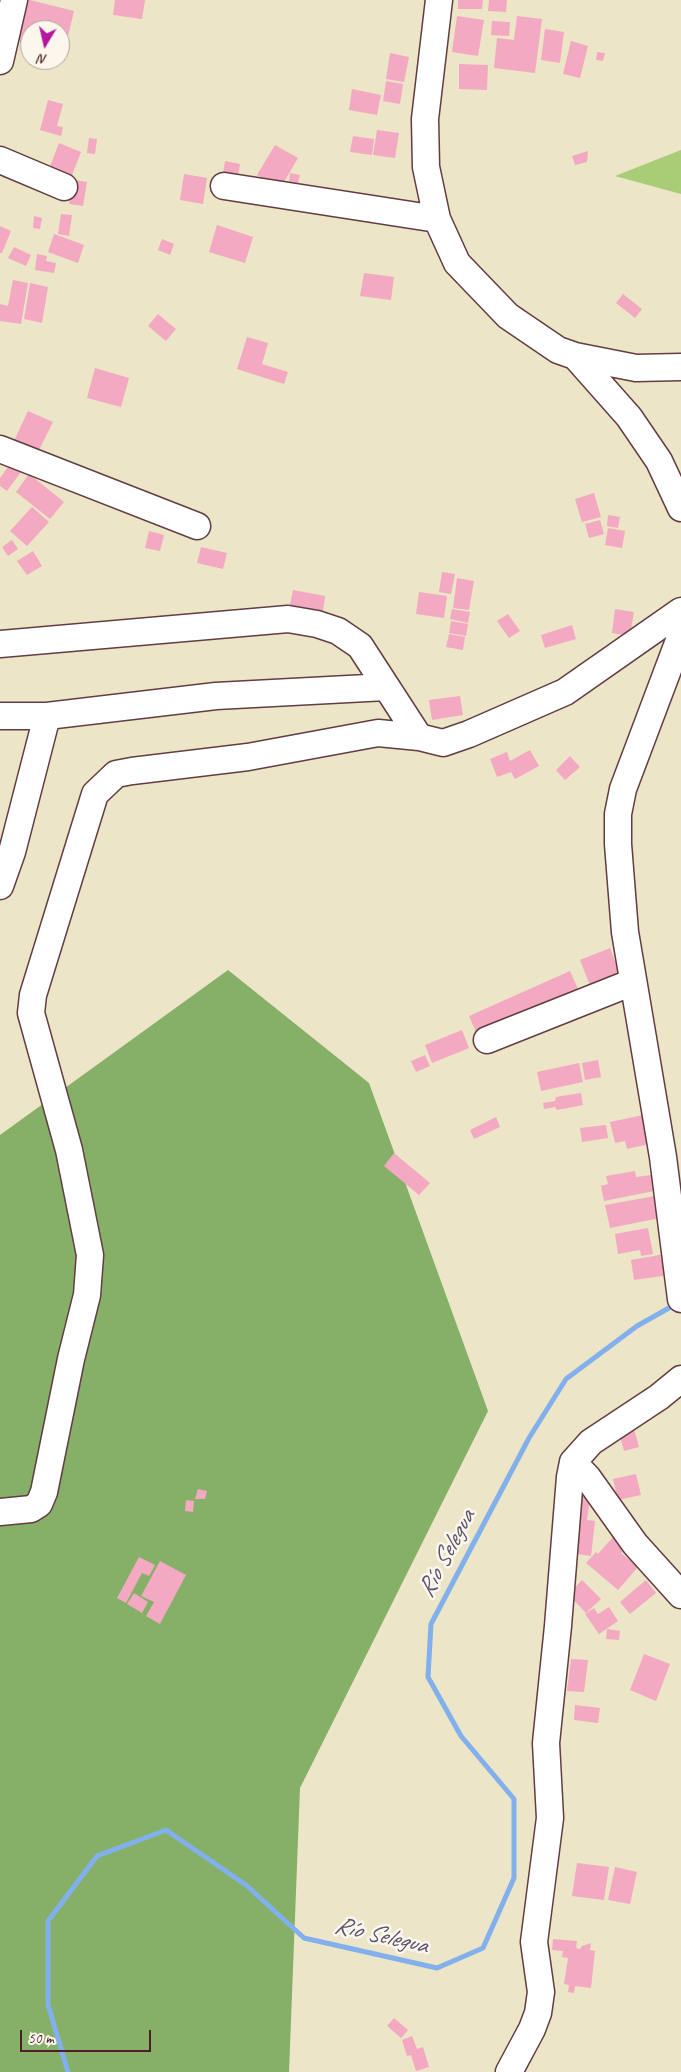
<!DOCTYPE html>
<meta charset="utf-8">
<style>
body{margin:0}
#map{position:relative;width:681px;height:2072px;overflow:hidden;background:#ede5c7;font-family:Caveat,sans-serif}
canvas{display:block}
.north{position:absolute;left:20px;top:20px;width:50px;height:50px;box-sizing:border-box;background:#fbf7ec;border:1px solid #b4a19f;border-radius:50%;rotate:189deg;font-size:14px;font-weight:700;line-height:20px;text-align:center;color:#4a1f2b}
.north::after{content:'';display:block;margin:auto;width:18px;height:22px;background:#b5179e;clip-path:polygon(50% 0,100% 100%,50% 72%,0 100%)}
.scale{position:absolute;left:20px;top:2030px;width:131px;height:22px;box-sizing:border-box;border:2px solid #4a1f2b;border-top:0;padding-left:6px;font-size:15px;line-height:18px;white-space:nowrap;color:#4a1f2b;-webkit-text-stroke:4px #fbf7ec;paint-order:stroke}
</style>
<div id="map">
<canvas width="681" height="2072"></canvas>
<div class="north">N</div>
<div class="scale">50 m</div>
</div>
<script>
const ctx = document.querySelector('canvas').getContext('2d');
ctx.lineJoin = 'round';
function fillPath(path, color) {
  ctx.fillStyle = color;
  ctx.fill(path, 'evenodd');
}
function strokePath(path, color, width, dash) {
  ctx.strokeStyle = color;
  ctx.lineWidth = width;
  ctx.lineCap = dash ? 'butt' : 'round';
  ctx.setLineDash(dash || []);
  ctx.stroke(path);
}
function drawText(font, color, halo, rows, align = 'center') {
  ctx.font = font + ' Caveat,sans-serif';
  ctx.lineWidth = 5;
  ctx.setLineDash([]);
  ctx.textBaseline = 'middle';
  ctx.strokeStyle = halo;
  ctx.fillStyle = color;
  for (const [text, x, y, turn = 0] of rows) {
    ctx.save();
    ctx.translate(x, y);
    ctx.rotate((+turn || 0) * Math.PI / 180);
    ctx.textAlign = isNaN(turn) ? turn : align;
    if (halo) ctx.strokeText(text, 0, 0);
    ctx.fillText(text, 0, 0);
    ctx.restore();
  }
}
const green = new Path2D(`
 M681,150V194L615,176Z`);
const forest = new Path2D(`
 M228,970L369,1083L488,1411L300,1788L289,2072H0V1135Z`);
const stream = new Path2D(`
 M68,2072L48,2005V1921L97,1856L166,1830L246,1885L304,1938L437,1968L483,1948L514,1878V1799L461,1736L428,1677L431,1624L529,1438L566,1379L637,1326L676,1304`);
const building = new Path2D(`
 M18,0H30L74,11L64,53L60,52V30H30V44L8,39Z
 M115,0H145L142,19L113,15Z
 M458,0H483L482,9H458Z
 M489,0H507L506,12L488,11Z
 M457,16L484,20L478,56L452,52Z
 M517,16L542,19L535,73L494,68L497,38L514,40Z
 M492,21L510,22L509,36L491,35Z
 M545,29L564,32L560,63L541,60Z
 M571,41L588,46L580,78L563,74Z
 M597,52L605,53L603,61L596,60Z
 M390,53L409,57L404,82L386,79Z
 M459,64L488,65L487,90L459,89Z
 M386,81L403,84L400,104L383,101Z
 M352,89L381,95L377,115L349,110Z
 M48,100L63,104L57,126L63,127L61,136L40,130Z
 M377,130L399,133L395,158L373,155Z
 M353,136L374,139L372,155L350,152Z
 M89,138L97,139L95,154L87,153Z
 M59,143L81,152L69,183L47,174Z
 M275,145L298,158L280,189L257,175Z
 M588,151L587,162L575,165L572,156Z
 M225,161L240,164L238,176L223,174Z
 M290,173L300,175L298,183L289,182Z
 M184,174L207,178L203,204L180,200Z
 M74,180L87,182L83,206L69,204Z
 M61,214L72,215L69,236L58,234Z
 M34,216L42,218L40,229L33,228Z
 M217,225L253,237L245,263L209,252Z
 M0,226L11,231L2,253H0Z
 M54,234L84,245L78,263L48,252Z
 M162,239L174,244L170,255L158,250Z
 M14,247L31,255L26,266L8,258Z
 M37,254L47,256L46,261L56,263L54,273L35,270Z
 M364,273L394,277L391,300L360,296Z
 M13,280L28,283L21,324L0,321V304L8,306Z
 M30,283L48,287L42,323L24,319Z
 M623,294L642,309L635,318L616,303Z
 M158,314L176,329L166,341L148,326Z
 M247,337L268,343L262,364L288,372L284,384L237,369Z
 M95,368L129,378L121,407L87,398Z
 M28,411L53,422L37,454L13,443Z
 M10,464L21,472L7,491L0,486V478Z
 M29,474L64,502L50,519L16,492Z
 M594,493L601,517L582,522L575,499Z
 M32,507L49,522L27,546L10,531Z
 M608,515L620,517L618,528L607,526Z
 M600,520L604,534L589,538L585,524Z
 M608,528L625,531L622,548L605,545Z
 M149,531L164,535L160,551L145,548Z
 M12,540L18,549L8,556L2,547Z
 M201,547L227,553L223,569L197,563Z
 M33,551L42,566L27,575L17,561Z
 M442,572L455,574L451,594L439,592Z
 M457,578L474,581L469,610L453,608Z
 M293,590L325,596L323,611L290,605Z
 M419,592L447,596L444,618L416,614Z
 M452,609L470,612L468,623L450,619Z
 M615,609L634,612L630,636L612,633Z
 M508,614L520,631L509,638L497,621Z
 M451,621L468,624L466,636L449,633Z
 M572,625L576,639L545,648L541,635Z
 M449,634L465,637L463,650L446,647Z
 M460,696L463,715L432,720L429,700Z
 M530,750L539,766L515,779L511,772L497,777L490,759L507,752L510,761Z
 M570,756L580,767L565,780L556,770Z
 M610,948L621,977L591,988L580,960Z
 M570,971L578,989L477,1034L469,1016Z
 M462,1030L469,1048L432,1063L425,1045Z
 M425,1055L430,1066L416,1072L411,1061Z
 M598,1060L601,1077L585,1080L582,1063Z
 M579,1063L583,1082L541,1091L537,1072Z
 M581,1093L583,1105L557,1110L555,1107L544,1109L543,1103L555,1101L556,1097Z
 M643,1115L649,1144L627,1149L625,1141L615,1143L610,1122Z
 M496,1117L500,1127L474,1139L470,1130Z
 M606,1125L608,1138L582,1142L580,1128Z
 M394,1153L430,1183L419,1195L384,1166Z
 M635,1171L636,1177L651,1175L654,1191L604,1201L601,1186L608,1184L606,1176Z
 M655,1196L660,1218L610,1228L605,1205Z
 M648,1228L653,1254L641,1256L640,1250L618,1254L615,1234Z
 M665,1254L669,1275L634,1280L631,1260Z
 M634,1429L639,1447L624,1451L619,1433Z
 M636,1474L641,1495L618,1500L613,1479Z
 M198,1489L207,1491L205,1499H195Z
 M576,1496L590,1498L587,1520L595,1521L591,1556L570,1553Z
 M186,1500L194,1501L193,1512L185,1511Z
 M613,1537L625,1548L621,1553L638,1567L618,1590L586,1563L596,1552L598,1554Z
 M139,1557L155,1565L149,1576L142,1573L126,1603L117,1598Z
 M160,1561L186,1575L160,1624L146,1616L154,1602L141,1596Z
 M582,1580L601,1599L586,1613L568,1594Z
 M646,1580L656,1593L630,1614L620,1602Z
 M134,1593L148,1602L142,1613L127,1604Z
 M609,1607L618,1621L599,1634L585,1614L594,1608L598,1614Z
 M607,1629L620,1631L619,1640L606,1639Z
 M644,1654L670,1664L656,1701L630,1690Z
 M571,1659L588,1660L584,1692L567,1691Z
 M575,1705L600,1708L598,1723L574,1720Z
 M577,1863L609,1867L604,1900L572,1896Z
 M615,1867L637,1872L630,1904L608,1900Z
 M553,1939L577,1941L576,1948L580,1949L582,1946L591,1943L590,1950L595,1951L591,1988L575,1986L574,1993L568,1992L569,1985L564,1984L568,1958L562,1957L563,1951L552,1950Z
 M394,2018L408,2030L401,2038L387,2026Z
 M412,2036L417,2049L423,2047L429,2067L416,2071L411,2055L407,2056L402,2040Z`);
const minor = new Path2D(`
 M439,0L425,119L426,167L437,219L457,263L508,316L558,350L575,356L636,368L681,367
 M0,61L14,0
 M0,160L64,187
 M224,186L437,219
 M575,356L629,417L659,461L681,508
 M0,449L197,526
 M681,635L623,789L618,814V844L625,932L663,1157L681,1299
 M0,644L288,619L317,624L338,631L360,646L419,737L443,743L469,734L565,692L681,611
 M0,716H47L216,696L386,687
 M0,886L12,852L47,716
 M487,1040L633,982
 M681,1379L659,1397L591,1442L573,1462L588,1478L635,1544L681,1595
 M0,1512L31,1509L39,1504L44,1492L71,1359L87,1295L90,1255L69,1150L31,1013L33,995L95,794L116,774L132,771L248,757L378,733L419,737
 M509,2072L532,2029L538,2013L541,1992L534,1942L550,1818L546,1743L558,1626L570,1477L573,1462`);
const waterNames = [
 ["Río Selegua",447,1554,-62],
 ["Río Selegua",381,1936,13]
];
fillPath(green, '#a9cc76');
fillPath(forest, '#86b067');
strokePath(stream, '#81b0ec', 5);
fillPath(building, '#f2a9c1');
strokePath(minor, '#623d42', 29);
strokePath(minor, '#fff', 26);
drawText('italic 25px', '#5d526f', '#fbf7ec', waterNames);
</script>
